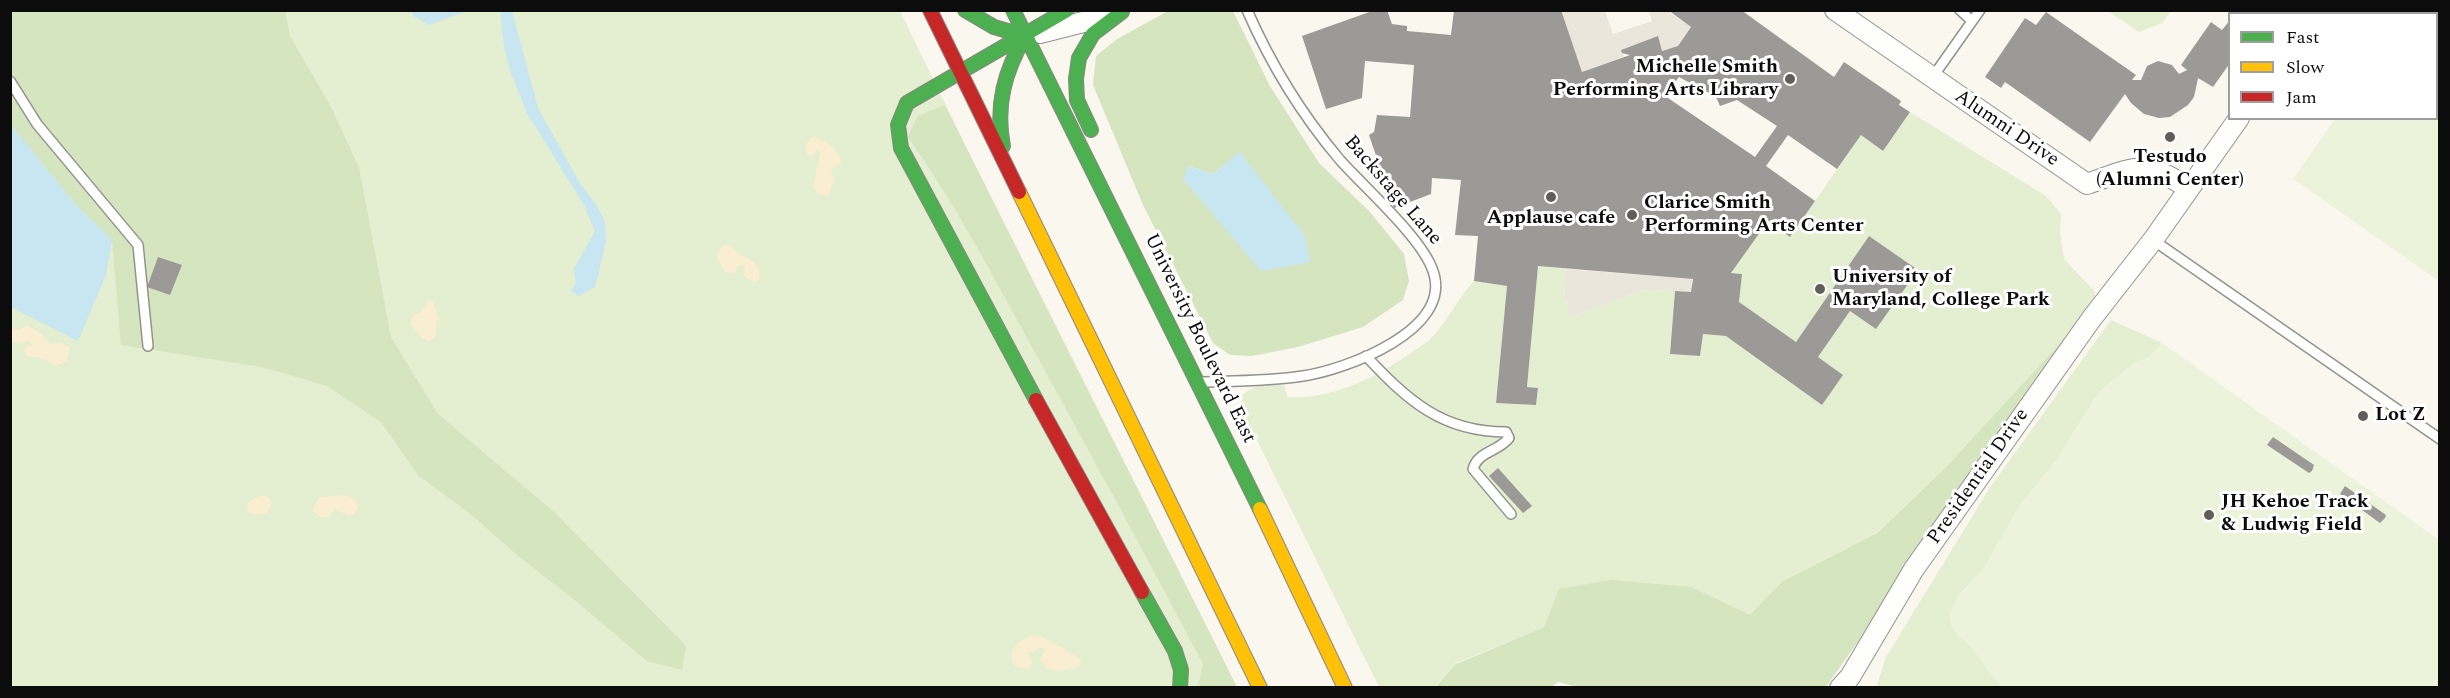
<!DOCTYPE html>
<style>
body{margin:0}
#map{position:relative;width:2450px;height:698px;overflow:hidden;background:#faf7ef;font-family:Spectral,serif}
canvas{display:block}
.frame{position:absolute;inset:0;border:12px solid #0c0c0c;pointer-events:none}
.legend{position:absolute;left:2228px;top:12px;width:210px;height:108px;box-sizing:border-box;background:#fff;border:2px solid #9e9e9e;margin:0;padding:8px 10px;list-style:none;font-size:18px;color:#0c0c0c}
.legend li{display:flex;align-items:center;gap:12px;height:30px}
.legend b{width:30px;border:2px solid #9e9e9e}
</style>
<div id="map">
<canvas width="2450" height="698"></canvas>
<div class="frame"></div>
<ul class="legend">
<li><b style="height:8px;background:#4caf50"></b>Fast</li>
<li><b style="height:8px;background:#ffc107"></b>Slow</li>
<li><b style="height:8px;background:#c62828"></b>Jam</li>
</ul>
</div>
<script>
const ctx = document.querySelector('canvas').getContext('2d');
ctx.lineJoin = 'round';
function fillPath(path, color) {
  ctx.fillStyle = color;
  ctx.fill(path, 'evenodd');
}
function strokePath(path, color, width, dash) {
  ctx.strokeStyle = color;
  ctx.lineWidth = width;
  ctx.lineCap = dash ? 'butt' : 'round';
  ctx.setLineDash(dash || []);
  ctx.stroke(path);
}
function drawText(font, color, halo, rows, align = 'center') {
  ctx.font = font + ' Spectral,serif';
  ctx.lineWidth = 6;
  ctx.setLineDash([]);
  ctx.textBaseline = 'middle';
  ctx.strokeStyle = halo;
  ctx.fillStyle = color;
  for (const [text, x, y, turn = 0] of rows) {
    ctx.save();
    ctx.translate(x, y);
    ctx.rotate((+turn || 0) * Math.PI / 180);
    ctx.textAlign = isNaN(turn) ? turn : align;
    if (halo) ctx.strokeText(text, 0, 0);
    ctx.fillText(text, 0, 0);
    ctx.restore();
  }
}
const green = new Path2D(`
 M10,11H900L967,149L1237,687H11Z
 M2108,11H2171L2162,23L2139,32Z
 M1910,112L2046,196L2061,214L2060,232L2064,259L2095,292V305L1947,466L1876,533L1783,581L1750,616L1690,587L1544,627L1454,664L1435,687H1379L1243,412L1242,395C1256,385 1267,381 1284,386L1288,397C1333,400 1375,377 1411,353C1418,348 1427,343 1433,336C1449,319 1458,298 1474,281L1507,286L1496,402L1536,405L1538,388L1527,387L1538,266L1566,269L1564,297L1568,298V318L1643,290L1675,291L1670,354L1700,356L1703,334L1726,336L1822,404L1843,375L1818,357L1850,311L1876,328L1918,270L1869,236L1796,342L1739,302L1742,274L1731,273L1768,221L1790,237L1861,135L1883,151Z
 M2111,320L2162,343L2149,357L2133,364L2099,392L2055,462L2019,506L1985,567L1960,594L1950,613L1951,624L1958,635L1970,645L2001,687L1876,688L1886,657L1991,486Z`);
const forest = new Path2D(`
 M11,11H285L290,36L331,107L359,168L391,337L437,413L554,512L686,646L682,670L647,661L576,601L517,555L472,515L418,475L381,422L327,386L262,367L121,345L112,240L77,206L11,125Z
 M1168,11H1233L1270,86L1319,163L1370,212L1404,254L1409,281L1403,300L1363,327L1298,347L1252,356L1230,355L1213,343L1143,205L1093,85L1096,56L1117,39ZM1240,153L1261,271L1188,166L1213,174Z
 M945,105L967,149L1237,687H1198L1203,664C1149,561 1093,458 1037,356C996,282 957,206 908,137L918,116Z
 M2095,305L1826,687L1581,688L1558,682L1550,688H1435L1454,665L1544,627L1559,589L1611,580L1691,587L1750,615L1783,581L1877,533L1947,466Z`);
const sand = new Path2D(`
 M812,137C825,139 840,149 841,163L831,169L834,179L830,194L826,196L818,194L813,187L820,153L817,150L811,157L806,154V144Z
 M725,245C732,246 732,247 737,252C747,260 762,260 759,280L755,282L749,280L744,275L745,267L743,265L739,266L735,273L725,272L717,258L719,249Z
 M428,300L433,302L439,318L437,321L436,335L430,341L422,338L410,324L414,314L421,312Z
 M27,326L39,332L50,344L61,343L70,347L67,361L56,366L42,358L28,356L24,351L26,346L33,345L29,341L19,343L13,342L11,351V328L19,330Z
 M261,495L268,497L272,502L267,513L258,515L248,512L247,503Z
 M343,495L355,499L358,507L355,513L349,516L335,509L330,516L323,518L313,512L315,504L320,497Z
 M1030,636C1033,636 1037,635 1040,636C1045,637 1078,657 1081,660L1080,666L1060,671L1046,669L1040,659L1045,650L1040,647L1034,652H1028L1032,663L1030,669L1017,667C1003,654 1018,641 1030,636Z`);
const pitch = new Path2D(`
 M2409,11H2439V281L2293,179L2335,119L2436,118V14L2407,13Z
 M2162,343L2439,540V687H2001L1970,645L1958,635L1951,624L1950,613L1954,602L1985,567L2019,506L2055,462L2099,392L2133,364L2149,357Z`);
const plaza = new Path2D(`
 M1561,11H1605L1613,34L1652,21L1649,11H1668L1691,27L1678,46L1662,51L1658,37L1621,50L1624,56L1617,60L1582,72Z
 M1566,269L1692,279L1691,292L1643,290L1568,318V299L1564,298Z`);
const water = new Path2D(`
 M410,11H467L429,25L415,17Z
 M500,11H512L538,108L581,185L596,204L605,222L606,242L595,287L579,296L571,291L576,283L574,269L595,231L584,205L527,113L511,73L504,46Z
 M11,125L77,206L112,240L106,275L78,341L11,307Z
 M1240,152L1305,236L1310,262L1261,271L1183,179L1188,166L1213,174Z`);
const building = new Path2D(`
 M1375,10H1387L1392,24L1407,26V31L1451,35L1454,10H1561L1582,72L1630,55L1622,53L1621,50L1658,36L1662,51L1678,46L1691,27L1668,10H1741L1834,77L1844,62L1901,101L1899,105L1910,112L1883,151L1861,135L1837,169L1788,135L1766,166L1815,201L1790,237L1768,221L1731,273L1742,274L1739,302L1796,342L1869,236L1918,270L1876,329L1850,311L1818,357L1843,375L1822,405L1726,336L1703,334L1700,356L1670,354L1675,291L1691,292L1693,279L1538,266L1527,387L1538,388L1536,405L1496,403L1507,286L1474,281L1478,236L1455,235L1461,180L1432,178L1431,194L1394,208L1369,135L1374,132L1377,115L1410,117L1414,65L1365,61L1362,98L1326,109L1302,36ZM1679,77L1716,97L1720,106L1737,100L1777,126L1755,157L1665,96Z
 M2236,10H2286L2283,14H2234Z
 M2046,12L2136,75L2132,80H2141L2147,66L2158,61L2172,65L2179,74L2187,70L2181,65L2211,22L2222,30L2230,20V63L2213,87L2198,78L2194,97L2188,105L2170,117L2159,118L2144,114L2131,103L2125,94L2090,142L2005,82L2001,88L1985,77L2025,18L2036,25Z
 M158,257L182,265L170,295L147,287Z
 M2273,437L2314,465L2312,471L2309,473L2267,445Z
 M1498,468L1532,506L1523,513L1489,476Z
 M2345,486L2386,515L2385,518L2380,523L2340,494Z`);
const lane = new Path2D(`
 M1960,10L1972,21
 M1932,78L1980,10
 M10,81L37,124L138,245L148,346
 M2153,240L2440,439
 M1366,356C1407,400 1442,432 1506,432L1509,438C1498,452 1478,451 1473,469L1511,514
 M1203,382C1236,381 1270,381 1303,376C1345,370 1454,330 1433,271C1422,238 1365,188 1340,160C1302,115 1271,65 1247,10`);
const street = new Path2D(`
 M1835,10L2087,184C2135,167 2145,158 2189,189
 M2313,14L2315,10
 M1040,33L1107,16
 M1840,688L1850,677L1914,569L2092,318L2153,240L2239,118`);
const fast = new Path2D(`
 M965,10L994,27L1025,36
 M1013,10L1260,509
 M1091,130L1077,100L1076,79L1079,58L1093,34L1122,12
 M1003,146C995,105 1005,71 1025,36
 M1036,400L901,148L898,125L907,103L1067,10
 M1142,592L1175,651L1181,670L1180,688`);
const slow = new Path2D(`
 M1019,192L1260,688
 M1260,509L1345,688`);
const jam = new Path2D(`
 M930,10L1019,192
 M1036,400L1142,592`);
const markers = [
 [1790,79,6,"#5f5e5b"],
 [2170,137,6,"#5f5e5b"],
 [1551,197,6,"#5f5e5b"],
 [1632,215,6,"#5f5e5b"],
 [1820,289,6,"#5f5e5b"],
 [2363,416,6,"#5f5e5b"],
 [2209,515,6,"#5f5e5b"]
];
const poiNames = [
 ["Michelle Smith",1778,68,"right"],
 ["Performing Arts Library",1778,91,"right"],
 ["Testudo",2170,158,"center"],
 ["(Alumni Center)",2170,181,"center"],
 ["Clarice Smith",1644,204],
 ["Performing Arts Center",1644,227],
 ["Applause cafe",1551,219,"center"],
 ["University of",1832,278],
 ["Maryland, College Park",1832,301],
 ["Lot Z",2375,416],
 ["JH Kehoe Track",2221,503],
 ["& Ludwig Field",2221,526]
];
const streetNames = [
 ["Alumni Drive",2006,129,34],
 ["Backstage Lane",1392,191,49],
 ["University Boulevard East",1199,339,64],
 ["Presidential Drive",1979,477,-55]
];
fillPath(green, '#e4eed0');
fillPath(forest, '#d5e5bf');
fillPath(sand, '#f9eed1');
fillPath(pitch, '#edf2da');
fillPath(plaza, '#eae6db');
fillPath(water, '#c8e6f2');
fillPath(building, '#9c9a96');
strokePath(lane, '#93928e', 12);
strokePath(street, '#93928e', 22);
strokePath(fast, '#8a8885', 16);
strokePath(slow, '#8a8885', 16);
strokePath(jam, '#8a8885', 16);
strokePath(lane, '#fefefd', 9);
strokePath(street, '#fefefd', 20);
strokePath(fast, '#4caf50', 14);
strokePath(slow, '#ffc107', 14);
strokePath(jam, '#c62828', 14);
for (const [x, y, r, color] of markers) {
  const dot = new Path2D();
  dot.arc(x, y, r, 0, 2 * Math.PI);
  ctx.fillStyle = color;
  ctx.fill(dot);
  strokePath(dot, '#fff', 2);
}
drawText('bold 20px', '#0c0c0c', '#fff', poiNames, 'left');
drawText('20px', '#0c0c0c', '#fff', streetNames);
</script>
